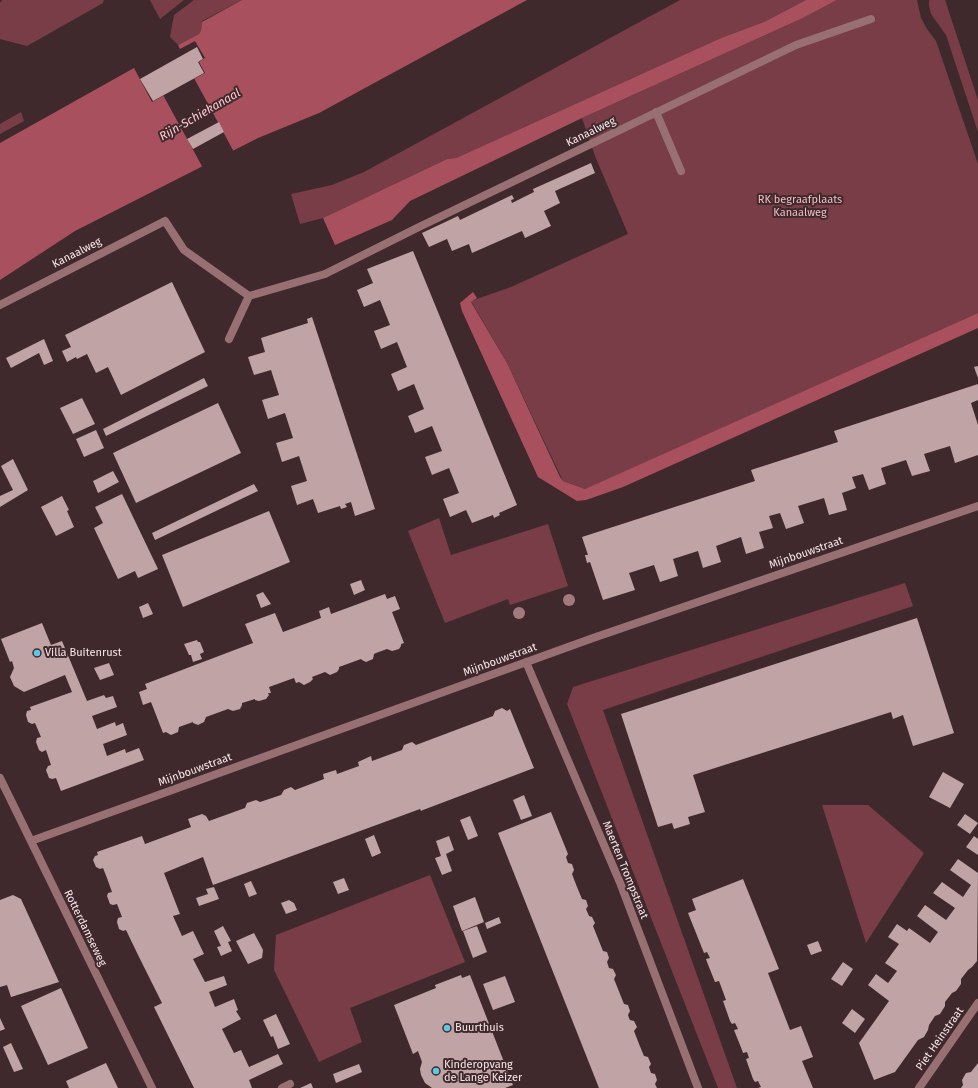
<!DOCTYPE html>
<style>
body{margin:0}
canvas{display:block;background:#40292c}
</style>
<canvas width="978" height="1088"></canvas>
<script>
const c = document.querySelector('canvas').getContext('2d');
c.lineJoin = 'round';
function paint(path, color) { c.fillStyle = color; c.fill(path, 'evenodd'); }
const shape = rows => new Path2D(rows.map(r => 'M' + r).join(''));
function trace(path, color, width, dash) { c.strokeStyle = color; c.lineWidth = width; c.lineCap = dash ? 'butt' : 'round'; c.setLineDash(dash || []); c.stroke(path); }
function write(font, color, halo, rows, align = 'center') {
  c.font = font + ' "Fira Sans",sans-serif'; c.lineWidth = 4; c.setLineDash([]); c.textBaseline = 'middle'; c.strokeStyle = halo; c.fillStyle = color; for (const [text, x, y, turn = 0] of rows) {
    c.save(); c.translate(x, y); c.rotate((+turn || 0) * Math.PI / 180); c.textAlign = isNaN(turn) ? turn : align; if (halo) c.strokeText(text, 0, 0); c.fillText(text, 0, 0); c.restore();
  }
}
paint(shape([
 [2,0,104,0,103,3,27,46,0,39,0,3],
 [150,0,184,0,160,19],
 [194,0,242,0,202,21,201,30,199,34,178,45,170,37,174,15],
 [680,0,806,0,764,22,721,38,456,158,447,159,323,218,300,224,291,194,332,185,364,172],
 [837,0,917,0,921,18,927,29,936,41,978,164,978,313,588,488,585,489,563,481,507,363,471,301,511,287,628,234,595,156,582,118,803,18],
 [929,0,945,0,978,100,978,132,946,35,931,14,929,6],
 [21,112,24,121,0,134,0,124],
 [439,518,451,555,548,524,568,586,510,605,508,599,445,623,408,531],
 [905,583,913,606,603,710,737,1088,718,1088,567,704,573,687],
 [822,805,868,805,924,853,866,943],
 [430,875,465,962,350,1008,362,1042,319,1062,274,970,276,935]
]), '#783d46');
paint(shape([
 [242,0,527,0,319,113,258,138,75,231,0,280,0,143,134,68,152,102,205,73,199,62,205,58,195,41,180,49,178,45,199,34,201,30,202,22],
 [806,0,837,0,803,18,582,118,410,201,392,220,335,245,323,218,447,159,456,158,721,38,764,22],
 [473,292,477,298,471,302,507,363,560,477,563,481,585,489,978,313,978,328,623,487,586,500,577,501,538,477,462,311,460,303]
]), '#a9505f');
paint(shape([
 [194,78,234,152,203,168,163,95]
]), '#40292c');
paint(shape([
 [197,47,203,59,198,62,204,73,153,101,140,79],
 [219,122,224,132,193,149,187,139],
 [591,163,595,173,555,191,560,203,544,211,551,226,525,238,522,231,472,253,469,244,452,251,447,239,429,247,422,233,458,216,460,220,512,195,514,199,511,200,512,203,534,192,533,189],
 [413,251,517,505,499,513,500,515,494,518,493,515,472,523,466,510,450,517,443,499,459,493,449,468,432,475,425,457,442,451,432,426,415,433,408,416,424,409,414,384,398,391,391,374,407,367,397,342,381,349,374,331,390,325,380,300,364,307,357,290,373,283,367,269],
 [172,282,205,352,121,395,108,367,96,373,87,354,77,359,76,357,67,362,62,351,71,347,65,335],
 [312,317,375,509,355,516,351,502,345,504,347,507,341,509,340,506,318,513,313,499,297,505,291,486,307,481,299,456,282,462,276,443,293,438,285,413,268,419,262,400,279,395,271,370,254,375,248,357,265,352,261,338,308,323,307,319],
 [44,339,53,361,44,365,39,353,11,368,6,358],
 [978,366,978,378,974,367],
 [204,378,208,386,106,436,103,429],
 [978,384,978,400,971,403,978,425,978,455,955,463,950,446,924,454,930,471,912,476,906,460,881,468,886,484,869,490,863,474,852,477,856,488,842,493,847,510,829,515,824,498,798,506,804,523,786,529,780,513,769,516,773,528,759,532,764,548,746,554,741,537,716,546,721,562,703,568,698,551,673,559,678,576,660,582,654,565,629,573,635,590,603,600,590,562,587,563,585,555,588,555,582,537,755,481,751,470,838,442,834,431],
 [82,398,95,424,73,434,60,408],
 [218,403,241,453,136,503,113,453],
 [96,430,104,448,84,457,76,439],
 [13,459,28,490,0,507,0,496,13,490,1,466],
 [113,471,119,482,98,493,93,481],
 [254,484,258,491,155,540,152,533],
 [122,494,158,569,138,578,135,571,118,579,94,528,103,523,95,507],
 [62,496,69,510,67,511,74,527,56,536,41,507],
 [269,511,290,562,183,607,162,555],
 [361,580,365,590,354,595,350,584],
 [263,592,271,604,261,608,256,595],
 [385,594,387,599,395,596,400,609,392,612,404,643,401,644,401,646,399,649,392,651,387,649,376,653,374,654,373,659,366,662,362,660,361,659,339,667,339,669,337,672,330,675,325,672,312,677,313,679,310,682,304,685,299,682,296,683,294,678,269,687,271,693,268,693,269,695,266,699,259,701,255,700,255,699,242,703,242,705,240,709,233,711,228,709,206,717,204,722,198,725,193,723,193,722,179,727,178,732,171,735,166,732,163,733,151,702,143,705,139,692,147,689,145,684,253,643,245,624,275,613,283,632,321,618,319,611,329,607,331,614],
 [148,603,153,614,143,618,139,607],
 [917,618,954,733,913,746,903,715,893,719,891,712,693,775,705,812,688,817,690,824,674,829,672,823,658,827,621,714],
 [42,623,51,645,62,641,87,701,104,695,106,698,113,696,117,707,92,716,97,729,115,722,116,726,123,723,127,735,103,744,107,756,125,749,126,753,139,748,144,760,61,791,56,778,52,779,49,778,46,770,48,766,51,765,46,750,42,752,39,750,36,742,37,738,41,737,35,723,32,724,28,722,26,715,27,711,31,710,30,707,72,692,65,675,24,692,14,686,10,677,14,668,12,661,10,662,1,639],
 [197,640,198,642,200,642,204,652,200,654,202,659,193,662,191,655,189,655,184,644],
 [109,663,114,675,100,680,94,668],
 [502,708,507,711,510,709,534,768,423,810,421,811,420,809,213,885,203,857,164,873,180,914,173,916,182,936,193,931,204,954,193,959,205,982,224,976,227,985,209,992,215,1007,234,999,238,1010,236,1011,241,1019,222,1029,234,1053,241,1050,249,1067,278,1054,283,1064,249,1080,252,1088,194,1088,154,1007,162,1003,139,957,126,930,123,931,119,929,117,922,118,918,122,917,117,904,113,905,110,904,107,896,108,893,112,892,107,878,103,868,100,869,96,867,93,860,95,856,98,855,97,852,142,836,145,844,191,827,188,819,202,814,206,816,209,821,245,808,247,803,256,800,260,802,281,795,284,790,291,787,295,790,324,779,323,774,336,770,337,774,359,766,358,762,371,756,372,761,402,750,404,745,412,742,416,745,493,716,495,711],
 [943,772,964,784,950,808,929,797],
 [524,795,532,816,521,820,513,800],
 [551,812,568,854,566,857,568,863,572,864,574,870,572,874,577,887,582,899,586,900,588,906,586,909,589,916,592,917,595,923,593,926,603,951,607,952,609,958,607,962,609,968,613,969,616,975,614,979,624,1004,628,1005,630,1011,628,1015,629,1018,630,1020,634,1021,637,1027,634,1031,639,1044,644,1056,648,1057,651,1064,649,1067,651,1073,655,1074,657,1080,655,1084,657,1088,599,1088,498,833],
 [965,814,978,823,970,834,957,825],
 [470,816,478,836,468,840,460,820],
 [374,835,381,853,372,857,365,839],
 [449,836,454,850,446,854,452,871,442,875,435,858,441,856,436,841],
 [974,836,978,839,978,855,966,847],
 [958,859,978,873,977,961,972,967,968,970,961,979,961,984,956,991,952,993,945,1002,945,1006,940,1014,935,1016,929,1025,928,1030,924,1037,918,1040,895,1072,874,1080,859,1043,889,1001,868,985,876,974,888,983,897,971,885,963,899,944,888,937,897,924,907,931,909,928,930,943,938,932,917,916,925,905,946,920,955,908,933,893,942,882,963,897,971,885,950,870],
 [344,878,349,890,338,894,333,882],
 [743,879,779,969,768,973,790,1030,801,1026,813,1057,802,1061,813,1088,758,1088,761,1087,758,1081,755,1082,753,1079,746,1059,749,1058,747,1052,743,1053,742,1050,734,1030,738,1029,735,1023,732,1024,730,1021,723,1001,726,1000,722,989,719,981,715,982,707,962,706,959,710,958,707,952,704,953,688,913,696,910,692,899],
 [251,881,257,894,249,897,244,884],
 [214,887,219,899,199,906,196,898,208,894,206,889],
 [13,895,21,899,59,982,11,997,7,985,0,987,0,900],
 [475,897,484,922,462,931,453,906],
 [289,900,294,903,297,910,286,914,281,903],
 [499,917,501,923,487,929,485,923],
 [223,926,231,941,228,942,232,951,221,956,217,947,221,946,214,931],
 [477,926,487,952,473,958,463,931],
 [254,933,263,950,262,958,248,964,236,941],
 [818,941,822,951,811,955,807,945],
 [843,962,853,969,842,986,831,979],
 [461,975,462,978,470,975,513,1085,505,1088,432,1088,425,1083,421,1075,420,1069,422,1062,418,1051,413,1054,394,1005,436,988,435,985],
 [505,976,515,1002,493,1010,483,984],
 [61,988,88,1048,48,1065,21,1006],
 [852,1009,865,1019,855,1033,842,1023],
 [276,1014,290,1044,278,1049,273,1036,271,1037,263,1020],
 [0,1018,5,1029,0,1031],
 [11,1043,23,1069,14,1072,3,1047],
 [106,1063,118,1088,69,1088,66,1081],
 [978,1063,978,1088,961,1088,963,1085,962,1080,966,1073,971,1072],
 [359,1064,362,1072,336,1083,333,1074],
 [311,1083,313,1088,300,1088]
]), '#bfa3a5');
trace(shape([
 [656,112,681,171],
 [325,274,419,227,796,45,871,19]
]), '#986f73', 8);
trace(shape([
 [0,305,165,221,184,250,249,296,325,274],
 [229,339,249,296],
 [526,662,621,885,698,1088],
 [0,778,152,1088],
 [31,841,593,638,978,506],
 [282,1088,290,1084],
 [919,1088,978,1003]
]), '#986f73', 8);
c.fillStyle = '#a17a7e';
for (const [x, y] of [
 [569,600],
 [519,613]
]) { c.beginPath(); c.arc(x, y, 6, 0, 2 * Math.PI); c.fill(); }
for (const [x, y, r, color] of [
 [37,653,4,"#5dc7e8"],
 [447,1028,4,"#5dc7e8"],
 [436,1071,4,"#5dc7e8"]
]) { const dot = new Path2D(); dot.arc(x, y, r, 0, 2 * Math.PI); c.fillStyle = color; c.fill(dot); trace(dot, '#40292c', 1.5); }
write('11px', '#f7e7e9', '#40292c', [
 ["Kanaalweg",591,132,-26],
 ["Kanaalweg",77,253,-27],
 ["Mijnbouwstraat",806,553,-19],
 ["Mijnbouwstraat",500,660,-20],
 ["Mijnbouwstraat",195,770,-20],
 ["Maerten Trompstraat",625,870,68],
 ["Rotterdamseweg",85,928,64],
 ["Piet Heinstraat",940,1039,-55]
]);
write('11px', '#f0bdc2', '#40292c', [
 ["RK begraafplaats",800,200],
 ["Kanaalweg",800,213]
]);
write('11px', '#f7e7e9', '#40292c', [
 ["Villa Buitenrust",45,653],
 ["Buurthuis",455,1028],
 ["Kinderopvang",444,1065],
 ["de Lange Keizer",444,1078]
], 'left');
write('italic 12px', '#fcc8cd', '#40292c', [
 ["Rijn-Schiekanaal",200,115,-30]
]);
</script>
